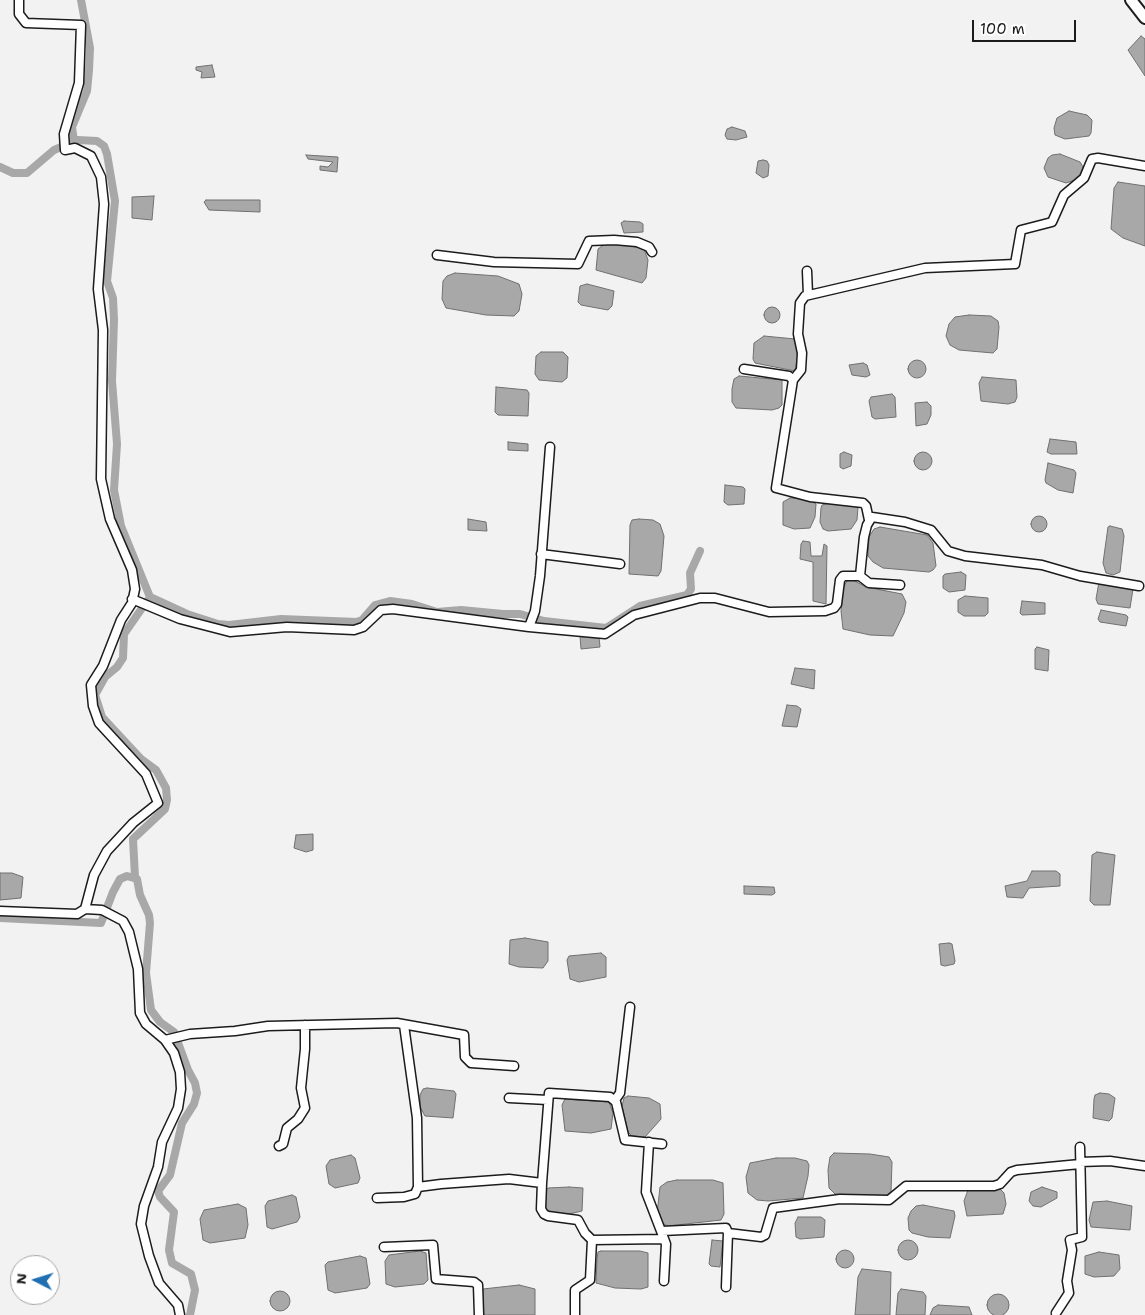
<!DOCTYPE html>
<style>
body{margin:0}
#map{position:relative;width:1145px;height:1315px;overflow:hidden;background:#f2f2f2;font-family:"Shantell Sans",sans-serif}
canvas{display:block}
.north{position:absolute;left:10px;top:1255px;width:50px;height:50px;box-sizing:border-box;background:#fff;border:1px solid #a4a4a4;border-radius:50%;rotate:275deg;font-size:14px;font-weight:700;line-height:20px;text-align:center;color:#1c1c1c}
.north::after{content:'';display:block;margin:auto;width:18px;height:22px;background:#1f6fb2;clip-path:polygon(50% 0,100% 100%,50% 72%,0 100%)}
.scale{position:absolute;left:972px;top:20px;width:104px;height:22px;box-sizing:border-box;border:2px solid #1c1c1c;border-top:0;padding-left:6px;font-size:15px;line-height:18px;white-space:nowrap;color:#1c1c1c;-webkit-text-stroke:4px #fff;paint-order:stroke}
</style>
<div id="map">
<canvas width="1145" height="1315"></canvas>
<div class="north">N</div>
<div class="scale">100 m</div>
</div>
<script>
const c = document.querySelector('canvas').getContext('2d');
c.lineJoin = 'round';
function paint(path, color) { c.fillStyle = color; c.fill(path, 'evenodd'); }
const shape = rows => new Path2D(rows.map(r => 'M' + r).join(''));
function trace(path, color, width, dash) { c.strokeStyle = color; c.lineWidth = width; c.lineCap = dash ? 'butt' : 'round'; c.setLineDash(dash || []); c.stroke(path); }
const water = shape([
 [1141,36,1145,39,1145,76,1128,50,1141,36],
 [212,65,215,77,201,78,202,72,196,70,196,67,212,65],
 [1069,111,1087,115,1092,120,1091,133,1089,136,1065,139,1055,135,1054,128,1057,118,1069,111],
 [732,127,745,131,747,137,736,140,727,139,725,135,727,129,732,127],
 [1060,154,1080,162,1083,167,1081,178,1066,183,1048,177,1044,168,1048,158,1052,155,1060,154],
 [306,155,338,157,337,172,320,170,320,166,328,167,333,162,308,159,306,155],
 [763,160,767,161,769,165,768,176,763,178,756,173,758,161,763,160],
 [1118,182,1145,186,1145,246,1123,238,1111,229,1114,188,1118,182],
 [154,196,152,220,132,218,132,197,154,196],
 [206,200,260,200,260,212,209,210,204,202,206,200],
 [624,221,640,222,643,224,643,232,624,233,621,223,624,221],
 [614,242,644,249,648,260,646,278,642,283,596,270,598,249,606,243,614,242],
 [455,273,498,276,519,284,522,294,519,311,514,316,486,315,446,308,442,299,443,281,447,276,455,273],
 [587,284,614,291,612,306,608,310,581,305,578,302,580,286,587,284],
 '764 315a8 8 0 1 1 16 0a8 8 0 1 1-16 0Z',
 [969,315,991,316,998,321,999,327,997,349,993,353,959,350,950,345,946,336,949,324,955,317,969,315],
 [764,336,795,339,799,349,795,371,755,363,753,359,754,343,764,336],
 [541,352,563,352,568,357,567,378,562,382,539,380,535,374,536,356,541,352],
 '908 369a9 9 0 1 1 18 0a9 9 0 1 1-18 0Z',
 [863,363,867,365,870,375,866,377,852,375,849,365,863,363],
 [739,376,782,380,782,405,779,408,772,410,736,408,732,402,732,389,734,379,739,376],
 [982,377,1016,380,1017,397,1015,402,1008,404,981,401,979,383,982,377],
 [496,387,527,390,529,393,528,416,498,415,495,412,496,387],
 [892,394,895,397,896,417,875,419,872,417,869,401,871,397,892,394],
 [927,402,931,406,931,415,927,424,916,426,915,403,927,402],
 [1050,439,1076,442,1077,454,1051,454,1047,452,1050,439],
 [508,442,528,444,528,451,508,450,508,442],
 '914 461a9 9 0 1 1 18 0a9 9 0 1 1-18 0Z',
 [844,452,852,455,851,466,843,469,840,467,840,454,844,452],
 [1048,463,1074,470,1076,473,1073,493,1058,490,1046,483,1045,480,1048,463],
 [725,485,743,487,745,489,744,504,728,505,724,502,725,485],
 [790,498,807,499,816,504,815,517,810,528,794,529,783,525,783,502,790,498],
 [830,503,858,507,857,520,851,529,828,531,823,529,820,522,821,508,822,505,830,503],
 '1031 524a8 8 0 1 1 16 0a8 8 0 1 1-16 0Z',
 [468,519,486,522,487,531,468,530,468,519],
 [639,519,653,520,660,524,664,536,661,571,658,576,629,574,630,525,632,520,639,519],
 [1110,526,1122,529,1124,536,1120,572,1113,575,1106,573,1103,563,1108,527,1110,526],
 [880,527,927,535,933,543,936,566,933,570,929,572,883,568,873,562,868,556,869,537,874,529,880,527],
 [803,541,810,542,811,556,822,556,824,544,827,546,826,604,813,601,813,562,800,559,801,544,803,541],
 [961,572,966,575,965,590,949,592,943,588,943,576,945,574,961,572],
 [851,579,866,587,902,594,906,602,904,613,893,636,870,635,843,629,841,611,843,590,846,582,851,579],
 [1099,582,1133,589,1130,608,1098,604,1096,599,1099,582],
 [965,596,988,598,988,613,985,616,964,616,958,612,958,600,965,596],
 [1022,601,1045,603,1045,614,1022,615,1020,613,1022,601],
 [1101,610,1126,615,1128,617,1126,626,1100,622,1098,619,1101,610],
 [580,636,599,637,600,647,581,649,580,636],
 [1037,647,1049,650,1048,671,1035,669,1035,649,1037,647],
 [795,668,815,670,814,689,791,684,795,668],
 [787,705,797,706,801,709,797,727,782,726,787,705],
 [296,835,313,834,313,850,306,852,294,848,296,835],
 [1097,852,1115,855,1110,905,1094,905,1090,901,1092,855,1097,852],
 [1032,871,1056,871,1060,874,1060,886,1029,888,1023,898,1007,897,1005,886,1027,881,1032,871],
 [0,873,12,873,23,877,21,898,0,900,0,873],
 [744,886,771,887,774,887,775,893,772,895,744,894,744,886],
 [525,938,548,942,548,961,543,968,519,967,509,964,510,940,525,938],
 [949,943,952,944,955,961,954,964,945,966,941,965,939,944,949,943],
 [601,953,606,957,606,977,579,982,570,979,567,960,569,956,601,953],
 [427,1088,454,1091,456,1094,453,1118,425,1116,420,1107,420,1095,423,1089,427,1088],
 [1100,1093,1109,1094,1115,1098,1112,1118,1109,1121,1093,1118,1094,1099,1095,1095,1100,1093],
 [628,1096,649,1098,660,1104,661,1119,645,1137,632,1136,628,1132,622,1106,624,1098,628,1096],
 [565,1099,609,1102,613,1113,611,1129,591,1133,565,1131,562,1105,565,1099],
 [834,1153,870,1154,889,1157,892,1162,891,1192,885,1197,835,1194,829,1188,828,1170,830,1157,834,1153],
 [351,1155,355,1158,360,1178,358,1183,335,1188,329,1184,326,1166,330,1160,351,1155],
 [776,1158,795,1158,807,1161,809,1165,808,1176,803,1198,768,1201,757,1200,748,1193,746,1177,750,1163,776,1158],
 [677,1180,713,1180,723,1183,724,1214,721,1220,668,1226,660,1222,657,1214,660,1187,667,1182,677,1180],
 [569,1187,583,1188,582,1211,569,1214,548,1214,544,1208,545,1191,548,1188,569,1187],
 [1042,1187,1057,1192,1057,1198,1041,1207,1033,1206,1029,1201,1031,1192,1042,1187],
 [999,1188,1004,1193,1006,1204,1003,1214,967,1216,964,1201,968,1190,999,1188],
 [292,1195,296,1197,300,1217,297,1222,272,1229,267,1227,265,1206,268,1201,292,1195],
 [1107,1201,1132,1206,1130,1230,1091,1227,1089,1220,1093,1202,1107,1201],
 [238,1204,246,1208,248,1225,245,1238,210,1243,203,1240,200,1219,204,1210,238,1204],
 [923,1205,954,1211,955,1216,950,1238,928,1237,912,1233,909,1230,908,1218,911,1211,916,1206,923,1205],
 [798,1217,821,1217,825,1220,824,1237,800,1239,796,1237,795,1223,798,1217],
 [712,1240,723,1241,720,1267,711,1266,709,1264,712,1240],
 '898 1250a10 10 0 1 1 20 0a10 10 0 1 1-20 0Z',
 '836 1259a9 9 0 1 1 18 0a9 9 0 1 1-18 0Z',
 [420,1251,426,1253,428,1280,424,1284,395,1287,386,1284,385,1261,389,1255,420,1251],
 [601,1251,640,1251,648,1253,648,1287,641,1289,615,1288,596,1283,597,1259,598,1252,601,1251],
 [1099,1252,1119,1255,1120,1269,1114,1276,1094,1277,1085,1274,1085,1256,1099,1252],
 [360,1256,366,1258,370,1284,367,1288,335,1293,328,1290,325,1265,328,1262,360,1256],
 [862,1269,891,1272,890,1315,855,1315,858,1277,862,1269],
 [519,1285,535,1289,535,1315,483,1315,483,1289,519,1285],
 [901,1289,923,1292,926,1296,925,1315,896,1315,898,1293,901,1289],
 '270 1301a10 10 0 1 1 20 0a10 10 0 1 1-20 0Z',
 '987 1305a11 11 0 1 1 22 0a11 11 0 1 1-22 0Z',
 [938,1305,969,1307,972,1315,930,1315,933,1308,938,1305]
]);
paint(water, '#a8a8a8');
trace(water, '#707070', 1);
trace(shape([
 [74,141,72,127,87,91,89,70,90,48,81,0],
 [0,167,13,173,27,173,54,150,78,140,97,141,104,146,107,154,115,201,107,281,113,298,114,320,112,381,117,444,114,490,121,526,150,597,187,614,218,624,229,625,281,619,357,622,362,620,375,605,390,601,412,604,437,612,461,610,503,614,520,614,544,621,606,628,640,606,687,595,691,589,690,573,700,551],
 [135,877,133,839,165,809,167,800,166,788,156,770,141,759,102,717,95,695,105,677,117,667,123,658,124,634,147,601],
 [0,918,101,923,113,892,120,879,127,876,137,879,140,895,149,915,150,923,146,973,151,1010,160,1022,174,1032,188,1070,195,1083,197,1093,194,1104,182,1123,170,1175,158,1191,160,1197,174,1212,169,1250,172,1263,191,1274,195,1290,190,1315]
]), '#a8a8a8', 8);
const minor = shape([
 [19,0,19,14,26,23,81,25,79,83,64,134,65,150,75,148,91,156,101,177,104,204,98,289,103,330,101,479,110,519,132,570,135,589,132,603,121,620,103,666,91,685,93,706,99,723,146,774,158,803,133,823,107,851,94,875,85,909,102,910,123,921,129,932,138,969,140,1013,146,1024,165,1040,174,1053,180,1072,181,1089,178,1108,162,1142,158,1167,144,1206,141,1224,149,1256,159,1283,178,1305,180,1315],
 [437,255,494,262,578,264,589,241,614,240,637,242,649,247,652,252],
 [807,271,808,295],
 [744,369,789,376,793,380,776,488,810,497,863,503,866,506,869,520],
 [793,380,801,370,802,353,798,334,800,303,805,296,925,268,1015,264,1021,230,1052,222,1064,195,1084,178,1092,159,1098,158,1145,166],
 [541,554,620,564],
 [860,576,864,537,867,525,872,517,905,522,931,530,948,551,965,556,1042,565,1080,576,1139,586],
 [132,599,180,619,230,632,287,627,354,630,363,627,381,610,393,609,529,627,535,611,540,576,550,447],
 [529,627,605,634,634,615,700,598,715,598,769,612,825,611,834,608,837,604,840,580,843,576,860,576,869,583,900,585],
 [0,911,77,914,85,909],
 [404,1025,417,1118,418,1187],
 [165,1040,190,1034,235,1031,268,1026,397,1023,464,1035,465,1057,471,1063,514,1066],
 [509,1098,548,1100],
 [615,1100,620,1093,630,1007],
 [649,1142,646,1192,666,1244,664,1281],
 [662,1144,625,1140,616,1102,610,1097,549,1093,542,1183,541,1209,544,1214,548,1216,578,1220,585,1233,592,1240,664,1239],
 [279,1146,283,1144,287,1128,298,1119,305,1108,301,1088,305,1049,305,1025],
 [1080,1162,1110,1161,1145,1166],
 [377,1198,404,1197,415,1194,418,1187,441,1184,509,1179,542,1183],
 [662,1231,726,1228,728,1233,726,1287],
 [728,1233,761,1237,765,1235,773,1208,840,1199,889,1200,906,1186,994,1186,1000,1184,1011,1172,1017,1170,1080,1164],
 [384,1247,433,1245,436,1279,474,1282,478,1285,479,1315],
 [1056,1313,1069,1293,1067,1281,1072,1250,1070,1240,1082,1237,1080,1147],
 [575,1315,575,1290,590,1280,592,1240]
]);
const major = shape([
 [1131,0,1145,18]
]);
trace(minor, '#1c1c1c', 11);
trace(major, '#1c1c1c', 14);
trace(minor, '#fff', 8);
trace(major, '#fff', 10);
</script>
